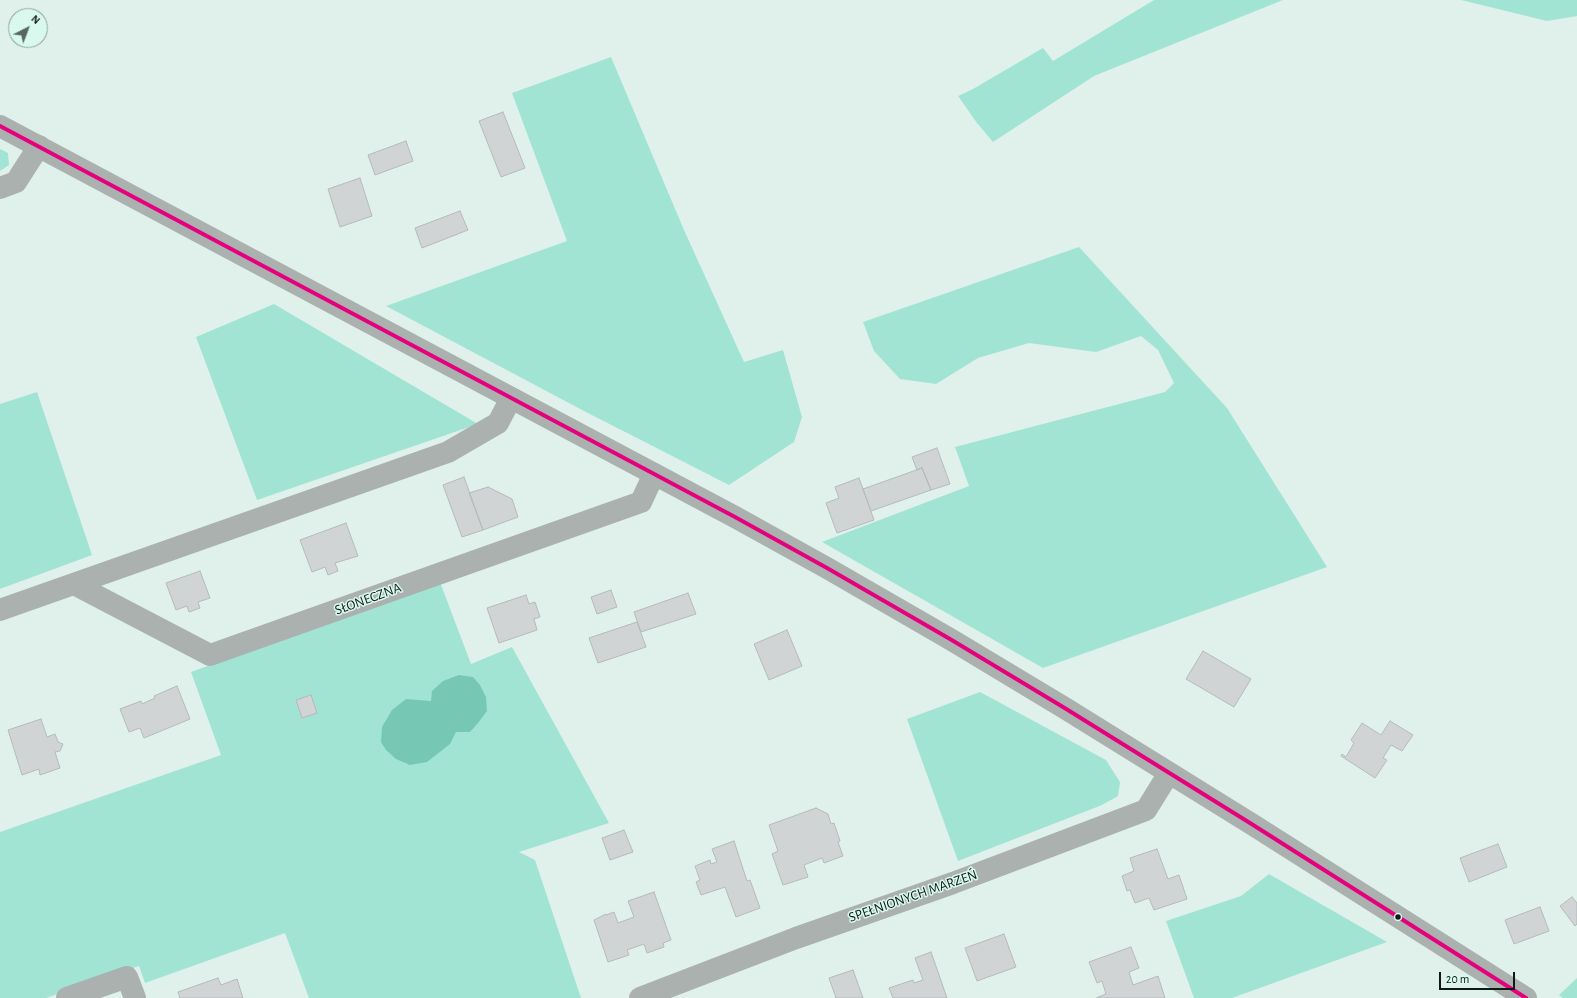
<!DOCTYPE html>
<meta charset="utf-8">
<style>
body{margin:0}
#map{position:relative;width:1577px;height:998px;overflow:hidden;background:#e0f1eb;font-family:"Alegreya Sans",sans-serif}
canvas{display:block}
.north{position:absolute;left:8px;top:8px;width:40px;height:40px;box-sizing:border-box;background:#d9f8ee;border:1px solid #889f98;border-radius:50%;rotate:42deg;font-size:11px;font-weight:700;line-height:16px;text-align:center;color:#0e1a16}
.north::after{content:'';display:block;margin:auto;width:14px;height:18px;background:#586561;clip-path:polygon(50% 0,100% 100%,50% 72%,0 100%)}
.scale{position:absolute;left:1439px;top:972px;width:76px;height:18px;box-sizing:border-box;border:2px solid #0e1a16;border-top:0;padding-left:5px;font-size:12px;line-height:14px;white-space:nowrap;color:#0e1a16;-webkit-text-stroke:3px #d9f8ee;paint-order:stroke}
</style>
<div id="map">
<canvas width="1577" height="998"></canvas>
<div class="north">N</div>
<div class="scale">20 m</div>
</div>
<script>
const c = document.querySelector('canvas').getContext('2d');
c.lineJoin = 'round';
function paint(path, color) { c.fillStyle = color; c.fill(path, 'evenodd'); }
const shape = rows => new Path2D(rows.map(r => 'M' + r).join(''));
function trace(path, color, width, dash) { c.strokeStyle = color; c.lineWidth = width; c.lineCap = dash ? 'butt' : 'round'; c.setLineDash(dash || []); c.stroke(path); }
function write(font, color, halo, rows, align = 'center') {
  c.font = font + ' "Alegreya Sans",sans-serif'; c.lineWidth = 3; c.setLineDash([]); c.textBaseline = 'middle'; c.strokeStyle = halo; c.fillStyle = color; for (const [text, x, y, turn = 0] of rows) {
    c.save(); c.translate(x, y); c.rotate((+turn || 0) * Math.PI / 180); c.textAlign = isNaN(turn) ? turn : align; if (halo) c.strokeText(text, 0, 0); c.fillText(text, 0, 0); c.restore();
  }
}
paint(shape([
 [1154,0,1283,0,1094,76,993,142,977,123,958,96,973,89,1043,48,1053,61],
 [1461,0,1577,0,1577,16,1547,21],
 [611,57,684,230,744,362,783,350,802,417,794,442,729,485,584,411,386,306,567,241,512,93],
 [0,149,8,153,9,165,0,171],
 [1079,247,1227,408,1327,567,1043,668,822,542,969,486,955,447,1165,392,1174,383,1158,350,1141,336,1096,352,1029,343,978,358,936,384,900,379,874,351,863,322],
 [274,304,478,424,257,500,196,337],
 [37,392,92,555,0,589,0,404],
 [440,582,471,664,512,647,609,823,519,852,535,860,581,998,309,998,285,933,145,983,139,966,46,998,0,998,0,832,221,755,191,672],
 [980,692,1106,760,1120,782,1118,796,1102,805,958,861,907,719],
 [1269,874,1387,942,1232,998,1194,998,1166,921,1241,896],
 [1577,978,1577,998,1563,998,1559,995]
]), '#a2e4d3');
paint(shape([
 [459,675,473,677,480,685,486,697,487,711,478,723,470,732,456,732,450,744,427,762,410,765,396,759,386,750,381,742,382,727,392,710,406,699,431,701,432,691,443,681]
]), '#76c8b4');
const building = shape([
 [503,112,525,168,501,177,479,121,503,112],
 [406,141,413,161,375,175,368,155,406,141],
 [360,178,372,216,340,227,328,189,360,178],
 [460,211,468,230,422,248,415,228,460,211],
 [937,448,950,484,931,490,922,468,917,470,912,457,937,448],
 [922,468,931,490,871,511,863,489,922,468],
 [464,477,483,530,462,537,443,485,464,477],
 [859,478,874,520,837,533,826,503,839,498,835,487,859,478],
 [488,487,512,499,518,517,483,530,469,493,488,487],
 [346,523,358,556,335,563,338,571,328,575,325,567,312,572,300,540,346,523],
 [200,571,210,598,198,602,200,608,189,612,187,606,176,610,166,583,200,571],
 [611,590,617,607,597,614,591,597,611,590],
 [688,593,696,614,641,632,634,612,688,593],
 [526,595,529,604,535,602,540,617,534,619,537,630,499,643,487,608,526,595],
 [637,622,646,647,598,663,589,638,637,622],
 [787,630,802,666,769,680,754,644,787,630],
 [1203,651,1251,679,1234,707,1186,679,1203,651],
 [177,686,190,719,144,738,140,728,129,732,120,709,141,701,142,704,155,698,154,696,177,686],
 [311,695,317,713,302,718,296,700,311,695],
 [41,719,47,737,55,734,58,742,63,744,60,751,55,752,60,768,40,775,39,769,22,775,8,730,41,719],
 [1390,721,1413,735,1402,751,1391,745,1383,758,1387,760,1375,778,1341,756,1342,754,1346,757,1354,743,1351,740,1362,723,1381,735,1390,721],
 [816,808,828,814,831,824,834,823,840,841,838,842,843,856,824,863,822,858,804,865,808,877,783,885,772,854,778,851,769,825,816,808],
 [624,830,633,852,610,860,602,838,624,830],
 [734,841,747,881,750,880,760,908,736,917,725,887,701,895,696,882,700,880,695,866,710,860,711,864,717,862,712,849,734,841],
 [1498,844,1507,867,1469,882,1460,858,1498,844],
 [1157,849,1168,879,1179,875,1187,899,1154,910,1149,898,1135,903,1130,890,1127,891,1122,876,1134,871,1130,858,1157,849],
 [654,892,671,940,663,943,664,947,647,953,644,944,627,950,629,955,608,962,594,920,606,914,606,915,614,912,618,923,634,917,628,901,654,892],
 [1572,897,1577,903,1577,924,1575,926,1560,906,1572,897],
 [1540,907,1549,931,1514,944,1505,920,1540,907],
 [1004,934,1016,967,977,981,965,948,1004,934],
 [1131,947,1139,968,1129,972,1133,985,1158,976,1165,998,1096,998,1106,994,1102,981,1097,983,1089,962,1131,947],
 [931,952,947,998,893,998,889,988,913,980,914,983,923,980,915,958,931,952],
 [853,970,863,998,836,998,829,978,853,970],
 [218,978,221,985,237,979,243,998,180,998,178,992,218,978]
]);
paint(building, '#d0d4d5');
trace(building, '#b5b9ba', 1);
trace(shape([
 [0,188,16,182,39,146],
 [74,584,210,655,641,502,654,474],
 [0,610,448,452,498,423,511,398],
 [67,998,127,977,135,998],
 [640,998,796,938,953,883,1146,810,1169,773]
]), '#aab1af', 22);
trace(shape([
 [0,126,735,517,827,568,950,639,1063,707,1250,823,1526,998]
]), '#aab1af', 22);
trace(shape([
 [0,126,735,517,827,568,950,639,1063,707,1250,823,1526,998]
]), '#e5007d', 4);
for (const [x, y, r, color] of [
 [1398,917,3.5,"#0e1a16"]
]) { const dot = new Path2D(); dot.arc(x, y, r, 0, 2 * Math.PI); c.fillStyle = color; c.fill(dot); trace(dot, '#d9f8ee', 1.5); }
write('14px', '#0e1a16', '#d9f8ee', [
 ["SŁONECZNA",368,599,-20],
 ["SPEŁNIONYCH MARZEŃ",913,896,-19]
]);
</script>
